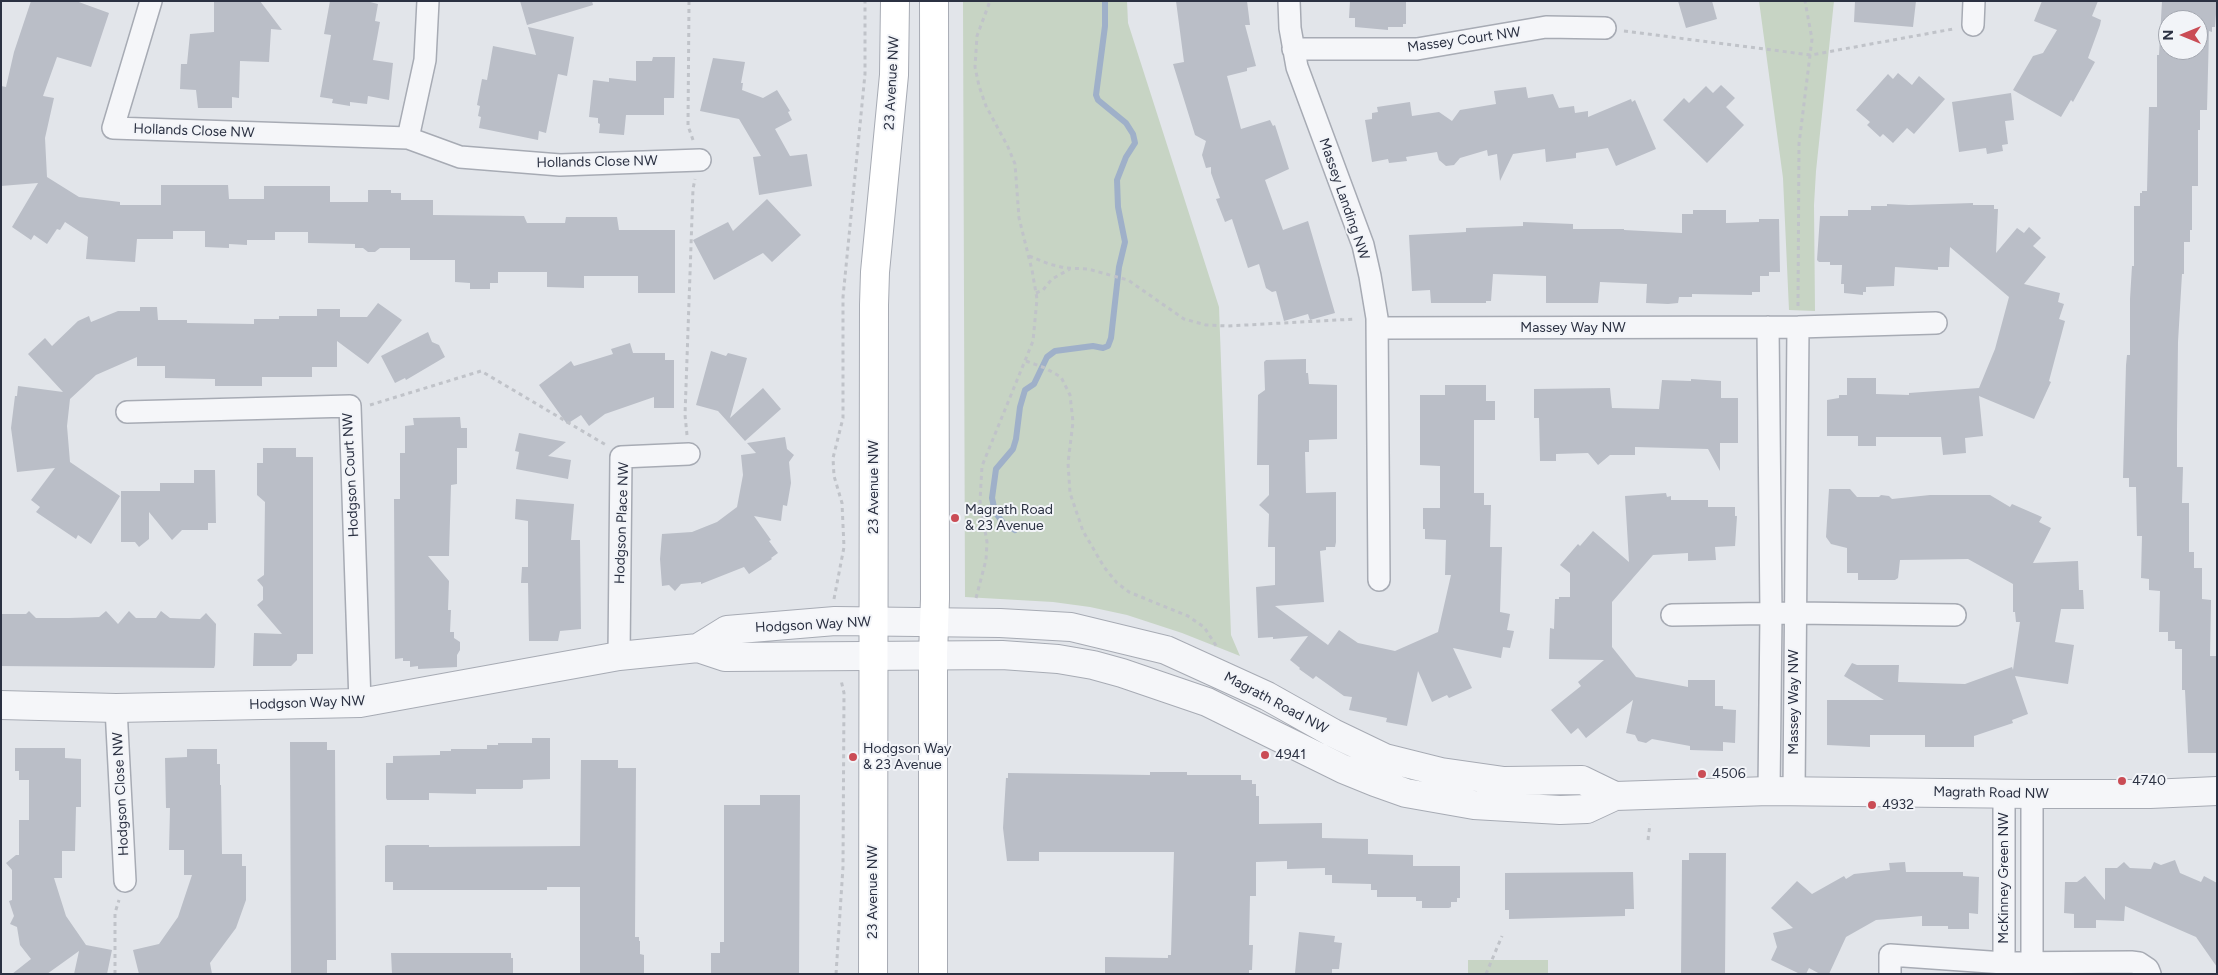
<!DOCTYPE html>
<style>
body{margin:0}
#map{position:relative;width:2218px;height:975px;overflow:hidden;background:#e2e5ea;font-family:Figtree,sans-serif}
canvas{display:block}
.frame{position:absolute;inset:0;border:2px solid #2b3142;pointer-events:none}
.north{position:absolute;left:2158px;top:10px;width:50px;height:50px;box-sizing:border-box;background:#f2f4f8;border:1px solid #a2a6af;border-radius:50%;rotate:270deg;font-size:14px;font-weight:700;line-height:20px;text-align:center;color:#2b3142}
.north::after{content:'';display:block;margin:auto;width:18px;height:22px;background:#ca4c55;clip-path:polygon(50% 0,100% 100%,50% 72%,0 100%)}
</style>
<div id="map">
<canvas width="2218" height="975"></canvas>
<div class="frame"></div>
<div class="north">N</div>
</div>
<script>
const c = document.querySelector('canvas').getContext('2d');
c.lineJoin = 'round';
function paint(path, color) { c.fillStyle = color; c.fill(path, 'evenodd'); }
const shape = rows => new Path2D(rows.map(r => 'M' + r).join(''));
function trace(path, color, width, dash) { c.strokeStyle = color; c.lineWidth = width; c.lineCap = dash ? 'butt' : 'round'; c.setLineDash(dash || []); c.stroke(path); }
function write(font, color, halo, rows, align = 'center') {
  c.font = font + ' Figtree,sans-serif'; c.lineWidth = 4; c.setLineDash([]); c.textBaseline = 'middle'; c.strokeStyle = halo; c.fillStyle = color; for (const [text, x, y, turn = 0] of rows) {
    c.save(); c.translate(x, y); c.rotate((+turn || 0) * Math.PI / 180); c.textAlign = isNaN(turn) ? turn : align; if (halo) c.strokeText(text, 0, 0); c.fillText(text, 0, 0); c.restore();
  }
}
paint(shape([
 [963,1,1127,1,1128,23,1219,307,1231,635,1240,656,1182,633,1127,615,1090,607,1053,602,965,597],
 [1759,1,1834,1,1816,171,1814,205,1815,311,1789,310,1783,178],
 [1468,960,1548,960,1548,974,1468,974]
]), '#c7d4c4');
trace(shape([
 [1015,530,1004,524,995,512,992,498,996,469,1013,449,1016,439,1020,407,1025,390,1034,384,1047,357,1055,351,1093,346,1103,348,1108,346,1111,338,1119,267,1125,242,1118,207,1117,180,1126,157,1135,143,1133,134,1126,123,1098,100,1096,95,1105,26,1105,1]
]), '#9fb0c9', 6);
paint(shape([
 [31,1,76,1,109,13,91,67,57,57,43,96,54,98,45,138,47,177,79,197,120,202,120,205,161,205,161,185,228,185,229,199,264,199,264,186,330,186,330,202,368,202,368,190,391,190,391,193,401,193,401,200,433,200,433,215,524,216,527,223,565,223,566,217,617,217,619,230,675,230,675,293,638,293,638,276,584,276,584,288,547,287,547,272,498,272,498,283,490,283,490,289,470,289,470,283,455,282,455,260,410,260,410,248,380,248,375,252,368,252,363,248,355,248,355,244,308,243,308,232,275,232,275,240,247,240,247,245,229,244,229,248,205,247,205,231,173,231,173,239,137,239,135,262,86,259,88,237,65,222,60,230,57,229,47,244,34,235,31,240,12,227,38,183,1,186,1,86,6,87,14,52],
 [214,1,260,1,282,30,271,29,269,62,240,61,239,98,232,97,232,108,198,108,196,90,180,89,181,64,187,64,190,34,214,32],
 [330,1,366,1,378,4,375,21,380,22,373,60,393,63,389,100,368,96,367,104,350,102,350,106,332,103,333,99,320,97,331,35,324,34],
 [520,1,592,1,593,5,527,25],
 [1176,1,1247,1,1250,25,1245,25,1256,66,1247,68,1247,71,1227,76,1241,129,1270,120,1273,126,1275,125,1289,169,1265,180,1283,230,1308,221,1335,313,1310,320,1308,314,1284,321,1276,291,1272,292,1266,288,1259,264,1248,268,1232,219,1225,222,1216,199,1220,198,1211,173,1211,167,1206,168,1202,155,1206,141,1195,135,1173,64,1184,62],
 [1350,1,1406,1,1406,24,1403,24,1403,27,1388,27,1388,30,1355,27,1355,18,1349,18],
 [1678,1,1712,1,1717,19,1686,28],
 [1855,1,1916,1,1913,27,1854,22],
 [2042,1,2098,1,2092,16,2101,20,2100,25,2088,58,2095,62,2073,102,2071,100,2061,117,2013,90,2033,56,2043,53,2057,30,2034,21],
 [2162,1,2217,1,2215,27,2212,27,2212,32,2209,31,2207,110,2200,110,2200,130,2198,130,2198,186,2192,186,2192,230,2190,230,2190,242,2184,242,2184,274,2182,274,2178,342,2177,429,2177,467,2183,467,2182,503,2189,503,2189,552,2194,552,2194,568,2202,568,2202,599,2211,600,2210,656,2217,656,2217,753,2188,753,2185,690,2182,690,2182,649,2175,649,2175,641,2168,641,2168,632,2159,632,2160,591,2149,590,2149,579,2141,578,2142,536,2137,536,2136,487,2129,487,2129,478,2123,478,2126,365,2127,355,2130,355,2130,299,2132,266,2134,266,2134,206,2140,206,2140,193,2142,193,2142,191,2147,191,2149,107,2157,107,2157,55,2159,55],
 [2168,20,2198,20,2198,50,2168,50],
 [528,27,574,37,567,76,558,74,546,133,539,131,538,140,479,128,481,117,478,116,480,106,477,105,482,79,487,80,493,46,536,55],
 [653,57,675,57,674,98,664,98,664,115,626,115,624,135,599,133,600,124,598,123,598,118,589,117,593,80,609,82,609,78,636,81,636,61,652,61],
 [713,58,745,62,741,83,743,83,742,90,763,98,777,90,790,111,788,112,792,120,775,129,790,156,807,154,812,186,759,195,753,157,761,156,739,119,700,111],
 [1898,73,1912,85,1919,76,1945,99,1914,134,1907,128,1893,143,1883,134,1880,137,1867,125,1870,122,1856,110,1888,74,1893,79],
 [1721,85,1735,98,1726,107,1744,125,1707,163,1663,120,1684,98,1689,103,1706,86,1713,93],
 [1526,87,1528,98,1553,94,1559,108,1574,106,1575,113,1588,111,1588,117,1631,99,1632,102,1635,100,1656,149,1616,166,1608,148,1576,153,1576,158,1546,162,1545,149,1513,154,1500,181,1497,154,1488,156,1487,150,1460,158,1454,165,1446,166,1439,160,1437,152,1406,157,1407,161,1389,163,1388,159,1372,162,1365,120,1372,119,1372,113,1378,112,1377,107,1410,102,1412,116,1439,112,1452,121,1460,110,1496,104,1494,91],
 [2011,93,2014,120,2005,121,2008,144,2002,145,2003,151,1987,154,1986,148,1959,152,1952,102],
 [767,199,801,235,772,262,763,253,714,280,693,240,728,222,733,231],
 [1973,203,1973,205,1994,205,1994,209,1998,209,1996,253,2017,228,2024,233,2029,227,2041,238,2033,246,2046,257,2024,284,2060,293,2058,302,2064,304,2059,319,2065,321,2049,381,2051,382,2034,419,1979,396,1983,436,1965,438,1966,453,1943,455,1941,437,1876,437,1876,446,1858,446,1858,436,1827,436,1827,400,1839,398,1839,395,1847,395,1847,378,1876,378,1876,394,1909,395,1909,393,1979,388,1995,349,2009,297,1950,247,1949,267,1938,267,1938,270,1895,267,1894,286,1866,287,1866,292,1863,292,1863,295,1844,293,1844,284,1841,284,1842,265,1830,265,1830,262,1819,262,1817,260,1820,216,1848,216,1848,210,1871,210,1871,206,1887,206,1887,204,1909,205],
 [1693,210,1726,210,1726,223,1759,222,1759,219,1779,219,1780,272,1769,272,1769,276,1760,276,1760,292,1752,292,1752,295,1692,294,1692,297,1679,297,1678,303,1668,304,1646,303,1647,284,1600,282,1598,303,1546,303,1546,276,1493,274,1491,301,1486,301,1486,303,1431,303,1430,290,1412,291,1409,235,1466,232,1466,228,1523,226,1523,222,1573,224,1573,229,1624,229,1624,230,1682,233,1682,214,1693,214],
 [378,303,402,320,368,364,337,341,337,367,312,367,312,377,262,377,262,386,215,386,215,379,165,378,165,366,137,366,137,357,96,375,70,399,67,426,70,462,120,496,91,544,78,535,76,539,36,512,40,507,31,500,55,468,17,472,11,428,15,396,17,396,18,386,63,392,28,354,45,338,52,346,78,321,89,316,91,322,118,311,140,311,140,307,157,307,158,320,187,320,187,323,254,324,254,319,279,319,279,316,317,316,317,309,340,309,340,317,367,317],
 [428,332,432,342,439,345,445,357,406,380,405,378,395,383,381,356],
 [630,343,633,353,665,353,665,360,674,360,674,408,654,408,654,397,605,414,589,426,581,415,567,424,539,385,571,361,574,366,613,354,611,349],
 [711,351,726,356,728,353,747,358,730,418,763,388,781,409,745,441,718,411,696,405],
 [1306,359,1306,373,1308,373,1309,384,1337,385,1337,439,1309,440,1309,452,1305,452,1306,493,1336,492,1336,542,1335,547,1326,547,1326,550,1320,551,1324,602,1275,606,1328,645,1339,630,1358,643,1395,651,1438,632,1451,575,1445,575,1446,540,1425,539,1425,529,1423,529,1423,508,1440,508,1440,466,1420,465,1420,395,1445,395,1445,385,1486,385,1486,401,1495,401,1495,420,1474,420,1474,493,1484,493,1484,505,1491,505,1490,547,1502,547,1500,612,1510,614,1507,630,1514,631,1510,648,1503,647,1501,658,1453,648,1472,688,1449,698,1447,695,1432,702,1418,671,1407,726,1386,722,1387,718,1349,710,1352,697,1344,696,1316,676,1313,679,1299,669,1300,668,1290,660,1308,636,1273,639,1273,637,1258,638,1256,587,1275,585,1275,547,1268,547,1269,514,1259,505,1269,495,1269,465,1257,465,1258,395,1265,390,1264,362,1266,360],
 [1691,379,1721,381,1721,398,1738,398,1738,443,1720,443,1720,471,1708,449,1635,447,1635,455,1610,455,1598,465,1588,453,1556,454,1556,461,1540,461,1539,418,1534,418,1534,389,1610,388,1612,408,1659,409,1662,380,1691,381],
 [460,417,461,428,467,428,467,448,457,448,457,484,451,485,449,556,428,556,449,581,448,610,451,610,450,632,454,632,454,638,460,642,460,650,457,655,457,667,418,669,418,666,410,667,410,661,403,661,403,658,395,659,394,499,400,499,400,453,405,453,405,426,414,425,413,418],
 [519,433,566,442,548,456,571,460,568,479,516,469,519,452,515,451],
 [785,437,787,449,794,455,789,462,791,483,787,506,783,505,781,521,754,516,771,540,769,541,778,553,771,558,772,559,749,574,744,567,701,584,701,582,681,584,675,591,669,585,662,586,660,559,662,534,692,532,717,522,737,507,743,475,741,455,756,453,747,443],
 [263,448,296,448,296,457,313,457,313,654,297,654,297,660,291,666,253,666,254,633,282,634,257,605,263,600,263,587,257,580,264,575,265,502,257,495,257,463,263,463],
 [194,470,215,470,216,523,208,523,208,530,182,530,172,540,149,512,149,539,139,547,135,542,121,542,121,491,160,491,160,483,194,483],
 [1829,489,1850,489,1857,497,1879,497,1881,495,1889,496,1892,499,1930,495,1990,495,2010,507,2012,504,2042,517,2039,522,2051,528,2033,563,2078,561,2079,590,2083,590,2084,609,2061,609,2055,642,2074,645,2068,684,2015,676,2028,714,2012,720,2013,723,1974,736,1974,747,1925,747,1925,735,1870,735,1870,747,1827,745,1827,700,1884,700,1844,676,1852,663,1857,665,1899,665,1898,682,1965,684,2012,667,2013,670,2020,622,2016,622,2015,612,2013,612,2013,584,1968,559,1900,560,1898,578,1895,580,1858,580,1858,573,1847,573,1847,548,1831,544,1826,537],
 [1666,493,1667,497,1671,496,1671,500,1708,500,1708,507,1735,507,1735,516,1737,516,1735,546,1715,547,1716,560,1688,561,1688,553,1653,555,1612,602,1612,647,1636,677,1688,687,1688,680,1715,680,1715,706,1723,706,1723,709,1736,710,1735,743,1723,742,1723,751,1690,750,1690,746,1652,739,1646,743,1638,741,1635,735,1626,733,1633,700,1586,738,1578,728,1571,734,1551,710,1581,686,1578,682,1604,660,1549,659,1550,628,1554,629,1555,599,1559,599,1559,597,1570,597,1570,573,1560,565,1578,544,1580,546,1593,531,1629,562,1625,496],
 [516,499,574,504,571,540,580,540,581,629,560,631,558,641,529,641,528,583,521,583,522,567,528,567,528,521,515,519],
 [29,611,36,618,69,618,99,617,106,611,118,624,129,611,136,618,156,618,161,611,170,618,200,619,206,613,216,624,215,665,214,668,1,666,1,614,26,614],
 [532,738,550,738,550,779,523,780,523,788,521,789,476,789,476,794,429,793,429,800,387,800,386,798,386,763,393,763,393,756,440,755,440,751,451,751,451,749,487,749,487,745,498,745,498,743,532,743],
 [290,742,327,742,327,750,335,750,336,960,327,960,327,974,291,974],
 [15,748,65,748,65,758,81,759,81,807,76,807,75,851,62,851,62,878,54,878,66,916,86,945,112,950,107,974,74,974,79,951,47,974,12,974,31,959,20,945,17,927,10,924,14,916,9,901,12,900,12,870,6,863,16,855,19,855,19,820,29,820,29,780,19,780,19,771,15,771],
 [187,749,217,749,217,764,220,764,220,785,221,785,222,854,242,854,242,866,246,866,246,900,236,928,210,963,212,974,139,974,133,950,159,944,178,917,192,875,184,875,184,850,169,850,170,808,166,808,165,758,187,757],
 [581,760,618,760,618,768,636,768,635,937,639,937,639,941,640,941,640,954,644,955,644,974,580,974,580,887,547,887,547,890,393,890,393,882,385,882,385,846,387,845,429,845,429,847,580,846],
 [1150,772,1187,772,1187,775,1241,775,1241,780,1252,780,1252,784,1256,784,1256,796,1259,796,1259,824,1322,823,1322,838,1368,839,1368,854,1413,855,1413,866,1460,866,1460,898,1457,898,1457,902,1451,902,1451,907,1449,908,1422,908,1422,901,1416,901,1416,897,1377,897,1377,890,1371,890,1371,884,1332,883,1332,875,1325,875,1325,868,1287,869,1287,861,1256,862,1256,896,1250,896,1249,945,1253,945,1252,970,1249,970,1249,974,1105,974,1105,957,1168,958,1168,955,1171,955,1174,852,1039,852,1039,861,1007,861,1003,828,1006,778,1008,778,1008,773,1150,775],
 [760,795,800,795,799,974,711,974,711,953,720,953,720,942,724,942,724,805,760,805],
 [1689,853,1726,853,1725,974,1681,974,1682,860,1689,860],
 [2175,860,2180,873,2201,882,2204,876,2217,883,2217,967,2196,937,2125,906,2124,921,2096,920,2096,928,2074,928,2074,914,2064,913,2065,882,2077,882,2085,876,2105,900,2105,868,2117,868,2124,862,2130,868,2151,869,2154,862,2161,865],
 [1905,862,1906,872,1963,872,1963,876,1979,877,1978,914,1969,913,1969,929,1948,929,1948,926,1922,926,1922,916,1876,920,1846,937,1829,974,1820,974,1809,968,1806,974,1800,974,1771,960,1777,947,1773,933,1793,928,1771,908,1797,881,1812,894,1844,876,1846,879,1854,874,1890,870,1889,863],
 [1633,872,1634,909,1625,909,1625,916,1509,919,1509,910,1505,910,1505,873],
 [1299,932,1335,936,1334,942,1342,943,1339,969,1332,969,1332,974,1295,973],
 [391,953,511,953,511,958,513,958,513,974,392,974]
]), '#babec7');
const minor = shape([
 [151,1,113,128,408,138,460,157,560,165,700,160],
 [1289,1,1290,28,1297,67,1363,245,1370,276,1377,318,1379,580],
 [1973,25,1974,1],
 [1293,49,1417,49,1546,27,1605,28],
 [408,138,425,60,428,1],
 [1768,327,1771,614,1769,791],
 [1378,328,1798,327,1936,323],
 [127,412,350,406,360,703],
 [1672,615,1795,613,1955,615],
 [619,656,621,457,689,454],
 [116,708,125,881],
 [1794,791,1798,327],
 [2032,794,2032,962],
 [2004,963,2004,794],
 [1890,974,1890,955,2004,963,2131,962,2139,963,2148,969,2150,974]
]);
const tertiary = shape([
 [698,648,727,630,835,621,1000,623,1071,627,1166,650,1267,696,1333,733,1385,758,1441,772,1504,781,1582,780,1615,796],
 [1,705,116,708,360,703,619,656,698,648,725,657,1002,655,1058,659,1093,665,1122,673,1207,702,1343,769,1375,782,1406,793,1474,805,1560,810,1587,809,1615,796,1769,791,2032,794,2150,794,2217,791]
]);
const secondary = shape([
 [873,974,874,305,875,272,894,75,895,1],
 [933,974,933,654,935,599,934,1]
]);
trace(minor, '#a7abb4', 24);
trace(tertiary, '#a7abb4', 30);
trace(secondary, '#a7abb4', 30);
trace(shape([
 [689,1,688,126,693,140],
 [1624,31,1811,55,1953,29],
 [1029,256,1049,264,1065,268,1088,269,1128,280,1184,319,1206,325,1228,326,1356,319],
 [1036,293,1043,290,1052,279,1070,269],
 [1798,306,1799,144,1812,39,1805,1],
 [1026,361,1045,368,1061,377,1070,395,1073,422,1068,463,1070,493,1083,531,1104,567,1117,583,1129,592,1188,616,1204,627,1217,647],
 [370,405,481,371,606,445],
 [687,435,685,415,693,189,695,179],
 [976,598,986,560,987,542,980,501,982,466,1033,341,1037,299,1032,270,1019,218,1015,164,1008,147,986,106,979,86,975,67,977,36,990,1],
 [834,599,844,547,842,503,834,476,833,458,843,418,843,297,865,74,865,1],
 [1648,840,1650,824],
 [115,974,115,913,119,900],
 [836,974,843,867,844,693,841,680],
 [1486,974,1502,936]
]), '#c0c3c9', 3, [4, 4]);
trace(minor, '#f5f6f9', 21);
trace(tertiary, '#f5f6f9', 28);
trace(secondary, '#fff', 28);
for (const [x, y, r, color] of [
 [955,518,5,"#ca4c55"],
 [1265,755,5,"#ca4c55"],
 [853,757,5,"#ca4c55"],
 [1702,774,5,"#ca4c55"],
 [2122,781,5,"#ca4c55"],
 [1872,805,5,"#ca4c55"]
]) { const dot = new Path2D(); dot.arc(x, y, r, 0, 2 * Math.PI); c.fillStyle = color; c.fill(dot); trace(dot, '#f2f4f8', 2); }
write('14px', '#2b3142', '#f2f4f8', [
 ["Massey Court NW",1464,40,-8],
 ["23 Avenue NW",892,83,-87],
 ["Hollands Close NW",194,131,2],
 ["Hollands Close NW",597,162,-1],
 ["Massey Landing NW",1344,199,71],
 ["Massey Way NW",1573,328],
 ["Hodgson Court NW",351,475,-93],
 ["23 Avenue NW",874,487,-90],
 ["Hodgson Place NW",622,523,-88],
 ["Hodgson Way NW",813,625,-3],
 ["Massey Way NW",1794,702,-90],
 ["Hodgson Way NW",307,703,-2],
 ["Magrath Road NW",1276,703,28],
 ["Magrath Road NW",1991,793,1],
 ["Hodgson Close NW",121,794,-93],
 ["McKinney Green NW",2004,878,-90],
 ["23 Avenue NW",873,892,-90]
]);
write('14px', '#2b3142', '#f2f4f8', [
 ["Magrath Road",965,510],
 ["& 23 Avenue",965,526],
 ["Hodgson Way",863,749],
 ["& 23 Avenue",863,765],
 ["4941",1275,755],
 ["4506",1712,774],
 ["4740",2132,781],
 ["4932",1882,805]
], 'left');
</script>
